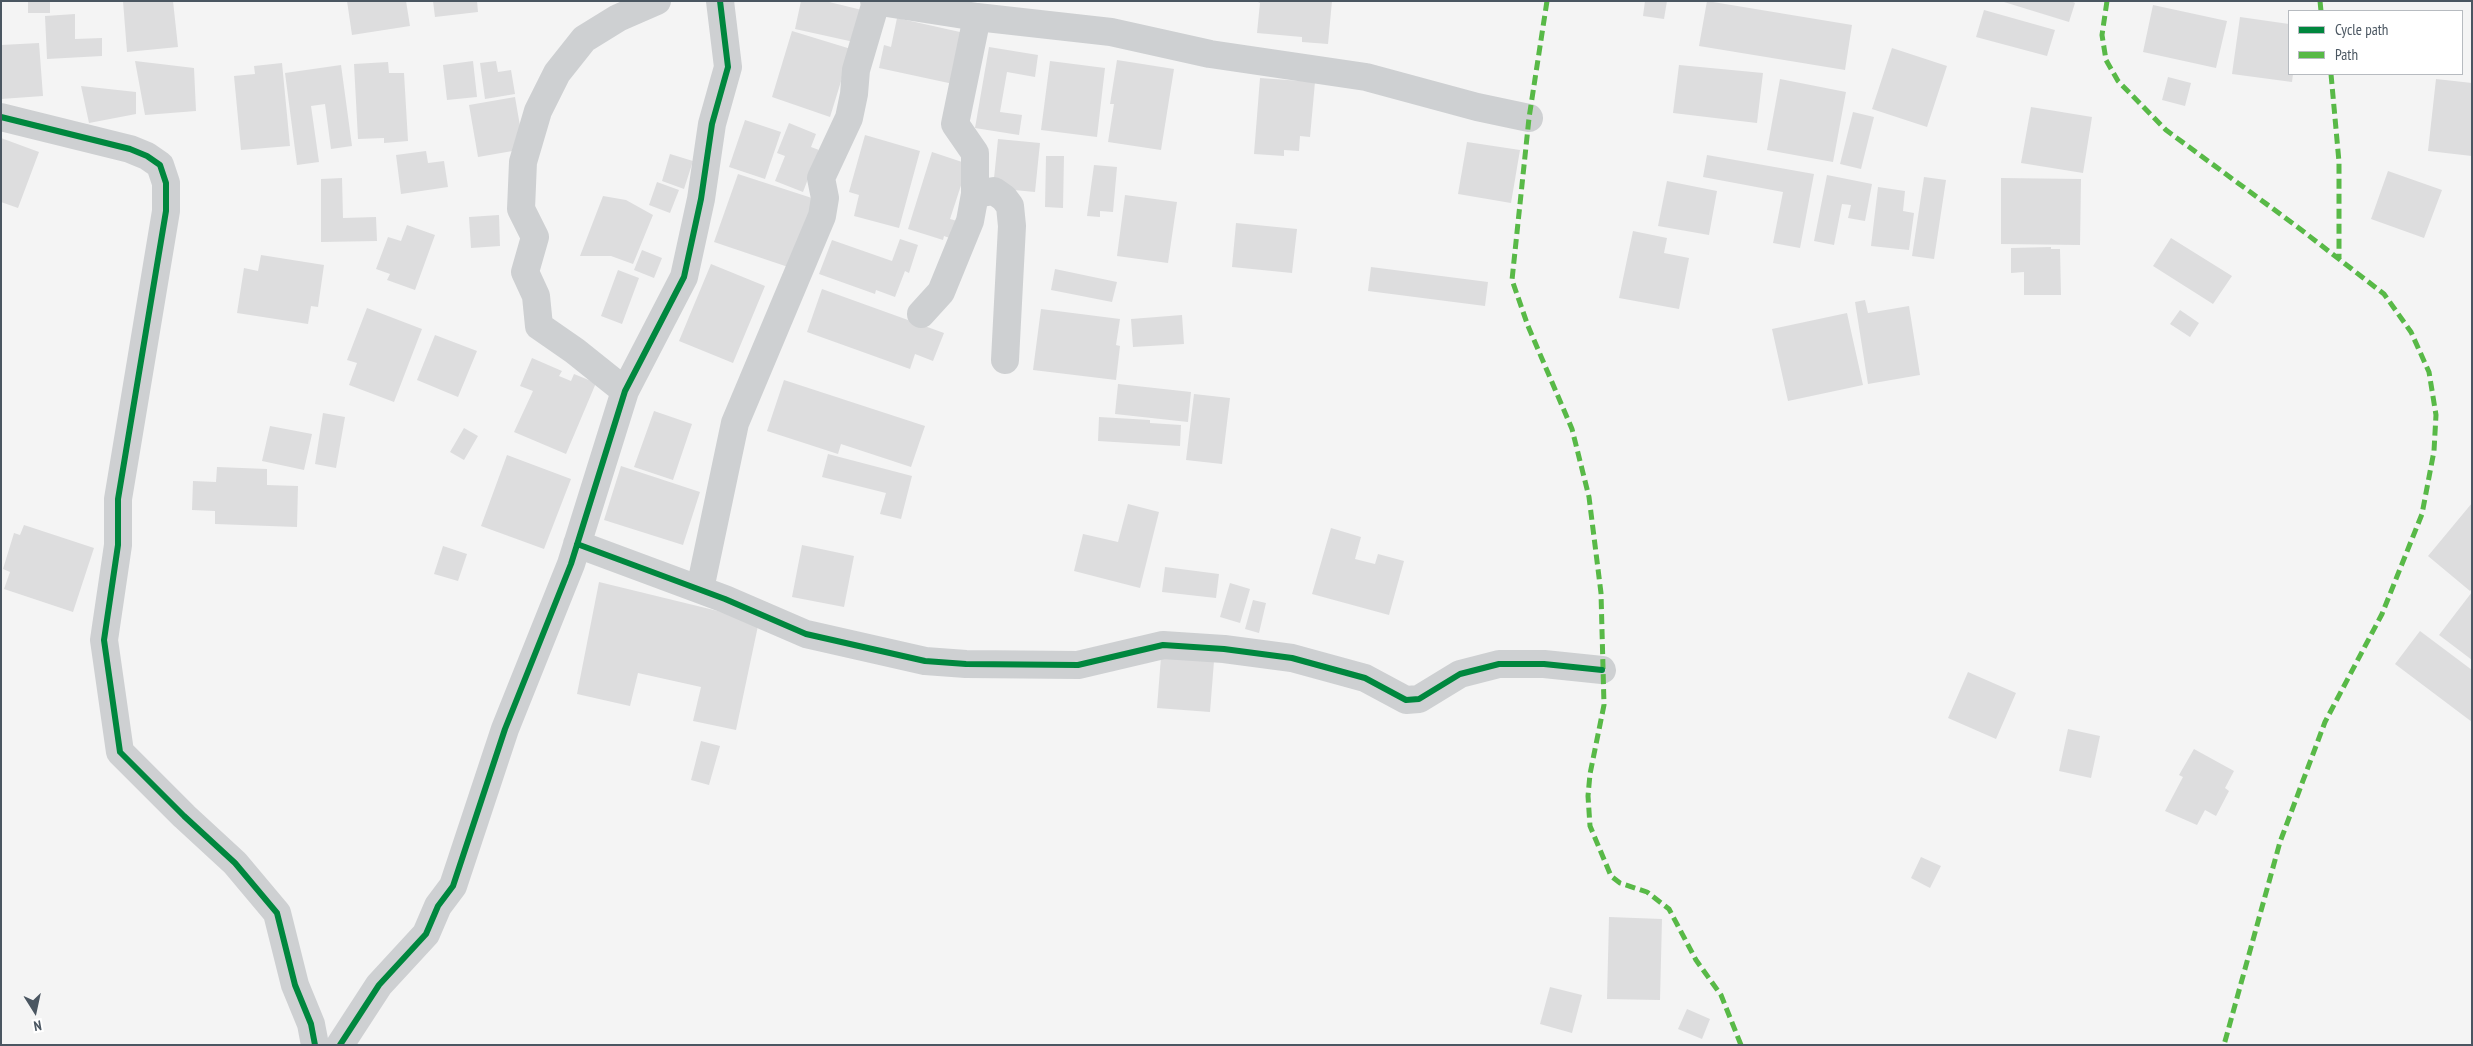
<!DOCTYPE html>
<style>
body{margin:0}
#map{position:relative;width:2473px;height:1046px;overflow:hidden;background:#f4f4f4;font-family:"PT Sans Narrow",sans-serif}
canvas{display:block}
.frame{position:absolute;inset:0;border:2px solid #4a5661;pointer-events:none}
.legend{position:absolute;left:2288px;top:10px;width:175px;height:65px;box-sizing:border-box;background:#fff;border:1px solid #b7bbc0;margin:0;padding:6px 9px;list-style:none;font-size:15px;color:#4a5661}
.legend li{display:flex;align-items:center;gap:10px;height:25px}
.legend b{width:25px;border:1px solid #b7bbc0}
.north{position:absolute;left:10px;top:986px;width:50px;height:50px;-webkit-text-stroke:4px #fff;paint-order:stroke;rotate:170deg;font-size:14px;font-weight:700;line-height:20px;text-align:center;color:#4a5661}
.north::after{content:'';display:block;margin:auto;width:18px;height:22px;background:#4a5661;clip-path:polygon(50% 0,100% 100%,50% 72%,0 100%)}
</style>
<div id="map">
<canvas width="2473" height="1046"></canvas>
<div class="frame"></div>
<ul class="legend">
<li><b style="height:6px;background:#00873e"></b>Cycle path</li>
<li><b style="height:6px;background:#58b947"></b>Path</li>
</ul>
<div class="north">N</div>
</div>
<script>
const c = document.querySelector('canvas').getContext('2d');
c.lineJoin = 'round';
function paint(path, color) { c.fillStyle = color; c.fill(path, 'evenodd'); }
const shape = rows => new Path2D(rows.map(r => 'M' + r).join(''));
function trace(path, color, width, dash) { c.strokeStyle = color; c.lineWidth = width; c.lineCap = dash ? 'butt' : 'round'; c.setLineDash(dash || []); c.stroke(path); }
paint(shape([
 [28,1,50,1,50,13,28,13],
 [123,1,173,1,178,47,127,52],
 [347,1,406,1,410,26,352,35],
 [433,1,477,1,478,12,435,17],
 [801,1,825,1,862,10,854,42,795,29],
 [1256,1,1332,1,1328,44,1302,42,1302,37,1257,33,1260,3],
 [1645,1,1667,1,1664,19,1643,16],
 [1707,1,1852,25,1845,70,1699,46],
 [2071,1,2075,3,2069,22,2004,2],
 [2153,5,2227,21,2216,68,2143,52],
 [1984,10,2055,30,2047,56,1976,37],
 [75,14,75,39,102,38,102,56,47,59,45,16],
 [2240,17,2289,24,2289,74,2293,74,2292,82,2232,74],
 [897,18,969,34,958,85,879,68,884,45,891,47],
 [792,31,851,49,830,117,772,97],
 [39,43,43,96,1,99,1,45],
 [989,47,1038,55,1035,77,1007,72,1000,112,1022,115,1019,135,975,128],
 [1892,48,1947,66,1927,127,1872,109],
 [1117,60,1174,69,1161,150,1108,142,1114,104,1110,104],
 [135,61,194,68,196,111,145,115],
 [473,61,477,97,447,100,443,65],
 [496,61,498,72,511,70,515,94,485,99,480,63],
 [1050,61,1105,68,1097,137,1041,130],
 [388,62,389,73,404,73,408,141,384,143,384,138,358,139,354,64],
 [282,63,290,146,241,150,234,76,255,74,254,66],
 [341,65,352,146,331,149,325,104,311,106,319,162,297,165,285,73],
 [1679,65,1763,73,1757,123,1673,113],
 [2168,77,2191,83,2185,106,2162,100],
 [1260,78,1315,82,1310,137,1300,136,1299,151,1284,150,1284,156,1254,154],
 [1780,79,1846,92,1833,162,1767,150],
 [2436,79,2472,83,2472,156,2428,151],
 [81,86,136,92,136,114,89,123],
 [515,97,524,149,478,157,469,105],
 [2031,107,2092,117,2083,173,2021,163],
 [1853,112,1874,117,1861,169,1840,164],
 [745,120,781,132,765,179,729,167],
 [789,123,816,134,811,147,819,150,803,192,775,181,785,156,777,153],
 [865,135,920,151,899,228,854,216,859,195,849,192],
 [1,138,39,152,18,208,1,202],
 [998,139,1040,143,1035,192,993,188],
 [1467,142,1520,150,1511,203,1458,194],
 [426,151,428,163,444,161,448,187,401,194,396,155],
 [932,152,968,164,950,219,961,222,955,240,944,236,943,240,908,229],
 [670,154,693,161,684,189,662,181],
 [1707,155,1814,174,1800,248,1773,243,1783,192,1703,177],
 [1046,156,1064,156,1063,208,1045,207],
 [1094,165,1117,167,1113,212,1100,211,1100,217,1087,216],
 [2388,171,2442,190,2424,238,2371,219],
 [738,174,818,200,794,269,714,242],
 [1827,175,1872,184,1865,221,1848,218,1851,205,1842,204,1834,245,1814,241],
 [1924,177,1946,180,1934,259,1912,256],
 [342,178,343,218,376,217,377,241,321,242,321,179],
 [2001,178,2081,179,2080,245,2001,244],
 [1667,181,1717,191,1709,235,1658,226],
 [657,182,679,190,670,213,649,205],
 [1878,187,1905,191,1903,211,1914,213,1909,250,1871,246],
 [1125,195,1177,202,1168,263,1117,256],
 [603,196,626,200,653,215,633,264,611,256,580,256],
 [499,215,500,246,471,248,469,217],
 [1236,223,1297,229,1292,273,1232,267],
 [407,225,435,235,415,290,387,280,390,274,376,269,388,237,401,241],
 [1633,231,1667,238,1664,253,1689,258,1679,309,1619,298],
 [2171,238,2232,276,2213,304,2153,266],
 [900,239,918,245,909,273,905,271,895,297,876,290,875,294,819,274,832,240,892,261],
 [2051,247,2051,249,2060,249,2061,295,2024,295,2024,272,2011,273,2011,248],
 [642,250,662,258,654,278,634,270],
 [261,255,324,265,318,307,311,306,308,324,237,313,244,268,258,271],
 [711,264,765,286,733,363,679,341],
 [1371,267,1488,282,1485,306,1368,291],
 [1055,269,1117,282,1112,302,1051,290],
 [618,270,639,278,622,324,601,316],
 [822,289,944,333,933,361,915,354,910,369,807,332],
 [1865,300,1868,313,1909,306,1920,375,1868,384,1855,302],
 [367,308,422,329,394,402,349,385,357,363,347,360],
 [1041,309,1120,319,1116,345,1120,346,1116,380,1033,370],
 [2180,310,2199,323,2190,337,2170,324],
 [1847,313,1863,385,1788,401,1772,329],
 [1182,315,1184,344,1133,347,1131,319],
 [435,335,477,351,458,397,417,380],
 [532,358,562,371,559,376,571,381,574,374,596,383,566,454,514,432,533,391,520,386],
 [784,380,925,426,911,467,841,444,838,454,767,431],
 [1118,384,1191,392,1188,422,1115,414],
 [1194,394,1230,398,1222,464,1186,460],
 [654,411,692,424,673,480,634,467],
 [323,413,345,417,336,468,315,464],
 [1099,417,1150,420,1150,423,1181,425,1180,446,1098,441],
 [270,426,312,434,304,470,262,461],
 [464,428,478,436,464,460,450,452],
 [828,454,912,476,901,519,880,514,886,493,822,477],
 [507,455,571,479,544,549,481,526],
 [621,466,700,492,683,545,604,520],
 [217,467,267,469,267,485,298,486,297,527,215,524,215,511,192,510,193,481,216,482],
 [2472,503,2472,589,2470,591,2428,556],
 [1128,504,1159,512,1140,588,1074,571,1083,534,1118,542],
 [24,525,94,548,73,612,4,589,10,572,3,569,14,533,20,535],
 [1331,528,1361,537,1355,559,1375,564,1378,554,1404,561,1389,615,1312,594],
 [802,545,854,556,844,607,792,597],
 [443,546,467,554,458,581,434,574],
 [1165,567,1219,574,1216,598,1162,592],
 [599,582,759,621,736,730,693,721,701,687,638,673,630,706,577,694],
 [1230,583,1250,589,1240,623,1220,617],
 [2472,592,2472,660,2439,635],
 [1253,600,1266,603,1259,633,1245,629],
 [2420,631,2472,670,2472,722,2395,664],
 [1161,657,1214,661,1210,712,1157,708],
 [1968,672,2016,693,1996,739,1948,718],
 [2068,729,2100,736,2091,778,2059,771],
 [701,741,720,746,709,785,691,780],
 [2194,749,2234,771,2225,788,2229,791,2216,816,2205,810,2197,825,2165,811,2183,777,2179,775],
 [1921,857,1941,866,1930,888,1911,878],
 [1609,917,1662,919,1660,1000,1607,999],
 [1550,987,1582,995,1572,1033,1540,1024],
 [1687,1009,1710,1019,1702,1039,1678,1029]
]), '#ddddde');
trace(shape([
 [874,1,977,17,1111,32,1210,54,1366,77,1477,107,1529,118],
 [1,117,130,149,147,156,160,165,166,183,166,211,118,499,118,545,104,640,120,752,184,816,235,863,277,913,295,985,311,1024,315,1045],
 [975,194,994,191,1004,198,1010,206,1012,226,1005,360],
 [921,314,941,292,970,221,975,194,975,153,955,124,977,17],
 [625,391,575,351,539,326,536,296,525,272,535,237,521,209,523,162,538,111,557,73,584,39,618,18,657,1],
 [577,544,725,599,806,634,925,661,966,664,1078,665,1163,645,1224,649,1292,658,1365,678,1406,700,1419,699,1460,674,1499,664,1544,664,1602,670],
 [700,589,735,423,822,216,825,198,821,178,849,118,854,94,856,70,876,2],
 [340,1045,379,985,426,934,438,906,453,886,505,729,571,564,625,391,684,277,701,199,712,124,728,67,720,1]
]), '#ced0d2', 28);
trace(shape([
 [1547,1,1529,118,1512,280,1528,326,1572,429,1589,497,1601,593,1604,705,1590,774,1588,796,1590,826,1611,876,1620,883,1647,892,1669,909,1696,960,1721,995,1741,1045],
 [2107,1,2102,35,2106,60,2118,81,2166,130,2295,225,2384,294,2411,332,2429,372,2436,415,2434,451,2422,514,2382,614,2325,722,2280,842,2224,1045],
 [2320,1,2321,11],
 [2331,74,2339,162,2339,259]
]), '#58b947', 5, [10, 5]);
trace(shape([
 [1,117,130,149,147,156,160,165,166,183,166,211,118,499,118,545,104,640,120,752,184,816,235,863,277,913,295,985,311,1024,315,1045],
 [577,544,725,599,806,634,925,661,966,664,1078,665,1163,645,1224,649,1292,658,1365,678,1406,700,1419,699,1460,674,1499,664,1544,664,1602,670],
 [340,1045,379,985,426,934,438,906,453,886,505,729,571,564,625,391,684,277,701,199,712,124,728,67,720,1]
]), '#00873e', 6);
</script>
